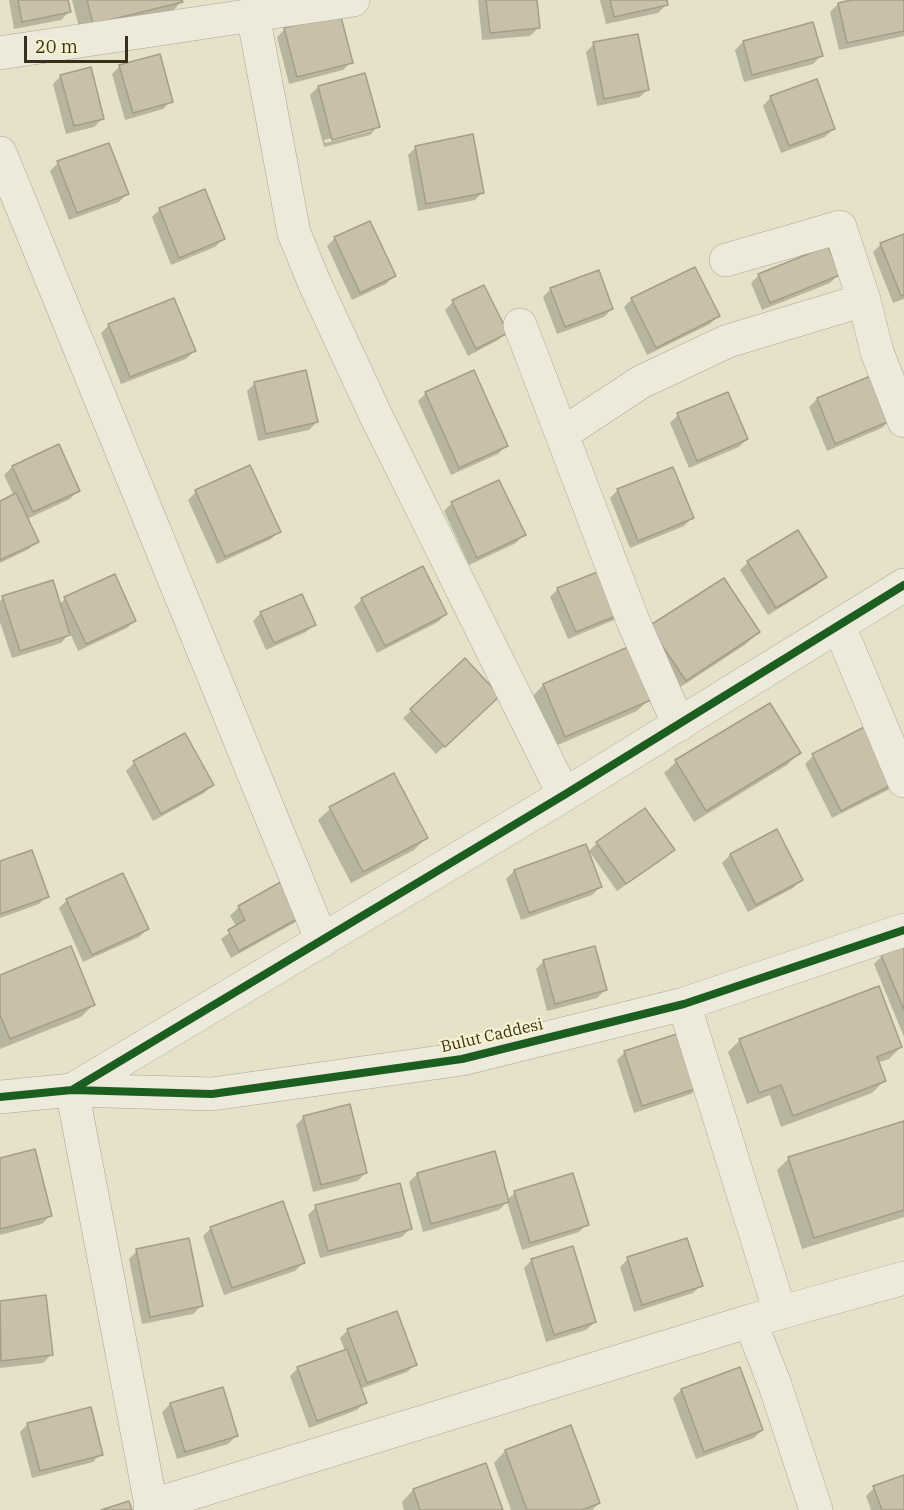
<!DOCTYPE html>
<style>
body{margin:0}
#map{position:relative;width:904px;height:1510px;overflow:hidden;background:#e5e2c9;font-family:"IBM Plex Serif",serif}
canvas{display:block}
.scale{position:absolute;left:24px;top:36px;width:104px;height:27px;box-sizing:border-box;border:3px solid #382e1b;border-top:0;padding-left:8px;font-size:18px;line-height:21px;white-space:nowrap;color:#382e1b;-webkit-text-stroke:4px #f7f2ce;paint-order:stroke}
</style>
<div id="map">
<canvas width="904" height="1510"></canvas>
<div class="scale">20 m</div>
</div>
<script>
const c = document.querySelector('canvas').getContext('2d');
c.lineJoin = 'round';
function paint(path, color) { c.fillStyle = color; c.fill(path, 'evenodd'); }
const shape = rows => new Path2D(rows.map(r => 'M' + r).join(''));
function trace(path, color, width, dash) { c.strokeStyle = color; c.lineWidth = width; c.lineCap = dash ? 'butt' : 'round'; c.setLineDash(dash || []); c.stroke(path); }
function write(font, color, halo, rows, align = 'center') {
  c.font = font + ' "IBM Plex Serif",serif'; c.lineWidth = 4.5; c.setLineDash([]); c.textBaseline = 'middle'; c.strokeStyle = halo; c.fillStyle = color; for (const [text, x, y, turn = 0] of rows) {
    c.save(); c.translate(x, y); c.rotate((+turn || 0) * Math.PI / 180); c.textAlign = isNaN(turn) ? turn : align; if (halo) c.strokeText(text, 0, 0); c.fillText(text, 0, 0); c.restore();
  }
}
paint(shape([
 [9,0,67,0,69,12,61,20,14,29],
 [72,0,181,0,181,2,170,14,81,35],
 [478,0,536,0,538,28,530,36,482,40],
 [600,0,665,0,666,5,658,13,606,24],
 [858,0,904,0,904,36,839,50,830,12,838,4],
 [285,29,351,62,343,70,289,84,277,37],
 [743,42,821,56,813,64,744,82,735,50],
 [594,44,648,89,640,97,597,106,586,52],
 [120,66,171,101,163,109,125,120,112,74],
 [61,76,102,119,94,127,66,134,53,84],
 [318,87,378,126,370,135,324,147,310,95],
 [371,128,371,131,325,143,324,140],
 [771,97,833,129,825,137,781,153,763,106],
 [416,147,483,192,475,200,418,211,408,155],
 [58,163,127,194,119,202,69,220,50,171],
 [160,209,223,239,215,247,171,265,152,217],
 [904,235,904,299,893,303,873,252,881,244],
 [335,238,394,276,386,284,352,300,327,246],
 [759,275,838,275,830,283,762,310,751,283],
 [551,289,612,309,604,317,557,334,543,297],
 [632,299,718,316,710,324,647,355,624,307],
 [453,302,506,332,498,340,468,356,445,310],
 [109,325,194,351,186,359,121,384,101,333],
 [872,377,890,420,882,428,827,451,809,407,817,399],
 [255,383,317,422,309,430,258,441,247,391],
 [426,393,506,446,498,454,451,475,418,401],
 [678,415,747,439,739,447,689,468,670,423],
 [58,446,78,491,70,499,27,519,37,541,29,549,0,563,0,502,14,496,4,475,12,467],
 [250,467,279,531,271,539,217,564,188,500,196,492],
 [618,490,692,518,684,526,630,548,610,498],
 [452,503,524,534,516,543,469,565,444,511],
 [748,562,825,577,817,585,768,615,740,570],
 [558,589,622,612,614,620,568,639,550,597],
 [3,598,59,605,65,599,135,620,127,628,78,651,70,633,61,643,12,658,0,622,0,601],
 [362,599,446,614,438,622,377,653,354,607],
 [261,613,314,624,306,632,266,650,253,621],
 [650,628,758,632,746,644,673,692],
 [465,661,490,704,436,754,403,718],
 [543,685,649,700,637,711,553,747,532,697],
 [769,705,799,753,787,765,694,822,664,773,676,762],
 [868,728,896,782,888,790,832,818,805,764,813,756],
 [185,735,212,785,204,793,153,821,126,771,134,763],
 [393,775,426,838,414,850,351,883,318,820,330,809],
 [776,831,801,880,793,888,748,912,722,863,730,855],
 [597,843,673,850,665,858,617,891,589,851],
 [585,846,600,887,592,895,521,920,506,879,514,871],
 [0,863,47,896,39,904,0,918],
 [285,881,304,914,296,922,231,958,221,939,237,927,230,916,238,908],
 [67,900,147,929,139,937,83,962,59,908],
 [904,947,904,1037,874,964,882,956],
 [544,961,605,990,597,998,547,1011,536,969],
 [0,976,93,1005,81,1017,0,1049],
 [740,1040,901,1047,889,1059,877,1063,884,1081,872,1093,781,1127,770,1095,747,1104,728,1052],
 [625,1052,699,1086,691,1094,634,1113,617,1060],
 [304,1117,366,1173,357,1181,313,1192,296,1125],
 [904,1122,904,1217,802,1249,777,1170,789,1158],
 [0,1159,50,1216,42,1224,0,1235],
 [417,1174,507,1200,515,1193,587,1224,579,1232,522,1250,507,1202,499,1210,423,1232,409,1182],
 [316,1207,410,1229,402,1237,320,1258,308,1215],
 [211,1228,303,1263,295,1271,224,1295,203,1236],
 [137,1251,201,1306,193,1314,142,1324,129,1259],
 [628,1259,701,1285,693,1293,634,1312,620,1267],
 [532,1260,595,1322,586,1330,546,1342,524,1268],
 [44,1297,51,1355,43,1363,0,1368,0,1302],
 [348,1330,416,1364,407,1372,360,1389,365,1402,357,1410,309,1428,290,1376,298,1368,345,1351,340,1338],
 [681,1390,762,1430,754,1438,696,1459,673,1398],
 [170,1404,236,1436,228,1444,177,1459,162,1412],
 [28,1424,101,1454,93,1462,32,1478,20,1432],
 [505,1451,599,1503,592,1510,586,1510,586,1507,578,1510,511,1510,494,1463],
 [904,1477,904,1510,871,1510,866,1496,874,1488],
 [413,1490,501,1510,404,1510,402,1502]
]), '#0003');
const building = shape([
 [18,0,68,0,71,12,22,22,18,0],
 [87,0,182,0,183,2,93,24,87,0],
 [486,0,537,0,540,28,490,33,486,0],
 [610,0,667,0,668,5,614,17,610,0],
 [851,0,904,0,904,31,847,43,838,3,851,0],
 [340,13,353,63,297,77,284,28,340,13],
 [813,22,823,56,752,75,743,41,813,22],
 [638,34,649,90,604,99,593,42,638,34],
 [160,54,173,102,133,113,119,65,160,54],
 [91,67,104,119,74,126,60,75,91,67],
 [365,73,380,127,332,140,318,86,365,73],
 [817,79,835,129,789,146,770,96,817,79],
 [473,134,484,193,426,204,415,146,473,134],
 [109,143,129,194,77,213,57,161,109,143],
 [205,189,225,239,179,258,159,208,205,189],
 [370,221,396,276,360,293,334,237,370,221],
 [904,234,904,295,901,296,880,243,904,234],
 [828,246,840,275,770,303,758,274,828,246],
 [695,267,720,316,656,348,631,298,695,267],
 [599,270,613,309,565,327,550,288,599,270],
 [484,285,508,333,476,349,452,300,484,285],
 [174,298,196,351,130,377,108,324,174,298],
 [306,370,318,422,266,434,254,382,306,370],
 [474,370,508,446,459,468,425,392,474,370],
 [873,375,892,420,835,444,817,398,873,375],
 [728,392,748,439,697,461,677,413,728,392],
 [59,444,80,491,33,512,12,466,59,444],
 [250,465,281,532,225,557,195,490,250,465],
 [673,467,694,518,638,541,617,489,673,467],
 [499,480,526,535,477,558,451,502,499,480],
 [16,493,39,542,0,560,0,501,16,493],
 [798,530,827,577,776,608,747,561,798,530],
 [423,566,447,614,385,646,361,598,423,566],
 [605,569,623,613,576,632,557,588,605,569],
 [115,574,136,621,86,644,64,597,115,574],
 [724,578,760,632,686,681,649,626,724,578],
 [53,580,70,635,20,651,2,596,53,580],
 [302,594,316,625,274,643,260,612,302,594],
 [628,647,651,700,565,737,543,684,628,647],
 [465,658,500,696,445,747,410,709,465,658],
 [770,703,801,753,706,811,675,760,770,703],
 [868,725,897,782,841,811,812,754,868,725],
 [185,733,214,785,161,814,133,761,185,733],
 [394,773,428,838,363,872,329,807,394,773],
 [645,808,675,850,626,884,596,842,645,808],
 [777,829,803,880,756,905,730,854,777,829],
 [586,844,602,887,529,913,514,870,586,844],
 [32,850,49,897,0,914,0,861,32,850],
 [123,873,149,929,92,955,66,899,123,873],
 [286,879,306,914,239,951,228,930,245,920,238,906,286,879],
 [71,946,95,1005,10,1039,0,1015,0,975,71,946],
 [595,946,607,990,555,1004,543,960,595,946],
 [904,946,904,1010,881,955,904,946],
 [879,986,902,1047,877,1057,886,1081,793,1116,781,1085,759,1093,739,1039,879,986],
 [683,1032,701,1087,642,1106,624,1051,683,1032],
 [350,1104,367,1173,321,1185,303,1116,350,1104],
 [904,1121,904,1210,814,1238,788,1157,904,1121],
 [35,1149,52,1216,0,1229,0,1158,35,1149],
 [495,1151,509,1202,431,1224,417,1173,495,1151],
 [573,1173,589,1225,530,1243,514,1191,573,1173],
 [400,1183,412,1229,328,1251,315,1205,400,1183],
 [283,1201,305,1263,232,1288,210,1227,283,1201],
 [189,1238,203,1306,150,1317,136,1249,189,1238],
 [687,1238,703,1286,642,1305,627,1257,687,1238],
 [573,1246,596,1322,554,1335,531,1259,573,1246],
 [46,1295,53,1355,1,1361,0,1301,46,1295],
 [397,1311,417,1365,367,1383,347,1329,397,1311],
 [347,1349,367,1403,317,1421,297,1367,347,1349],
 [740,1367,763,1430,704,1452,681,1389,740,1367],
 [223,1387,238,1436,185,1452,170,1403,223,1387],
 [91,1407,103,1455,40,1471,27,1423,91,1407],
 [571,1425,600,1503,582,1510,527,1510,505,1450,571,1425],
 [486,1463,503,1510,420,1510,413,1489,486,1463],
 [904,1475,904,1510,882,1510,873,1486,904,1475],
 [129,1501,132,1510,101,1510,129,1501]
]);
paint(building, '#c9c0aa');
trace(building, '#a59d89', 1.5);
const minor = shape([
 [253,15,294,233,314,282,376,416,564,795],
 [0,53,353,0],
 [0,153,322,941],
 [726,260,840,227,864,300,877,352,904,421],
 [520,325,633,621,679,725],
 [562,434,641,382,728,341,864,300],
 [839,626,904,781],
 [684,1004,780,1312],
 [72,1090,564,795,904,585],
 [72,1090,152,1510],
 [0,1097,72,1090,212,1094,462,1059,684,1004,904,930],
 [750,1321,775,1385,816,1510],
 [150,1506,750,1321,904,1278]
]);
trace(minor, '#aaa693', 34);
trace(minor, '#edeadc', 33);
trace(shape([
 [72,1090,564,795,904,585],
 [0,1097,72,1090,212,1094,462,1059,684,1004,904,930]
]), '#1b5e20', 8);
write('16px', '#382e1b', '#f7f2ce', [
 ["Bulut Caddesi",492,1036,-13]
]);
</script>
